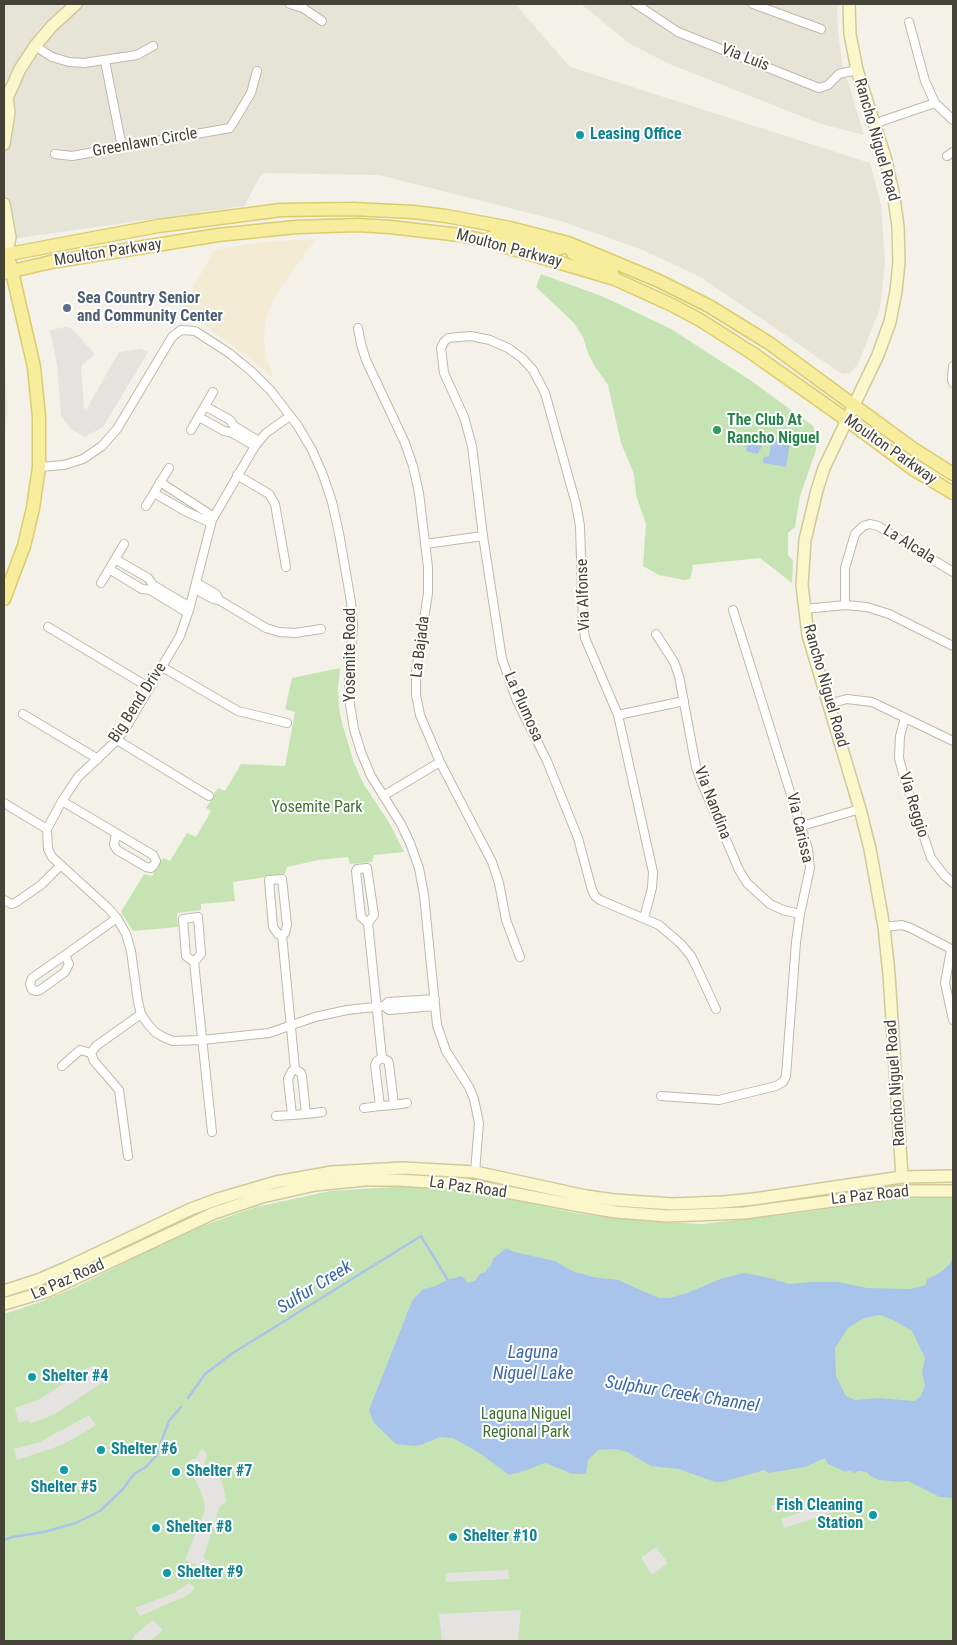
<!DOCTYPE html>
<style>
body{margin:0}
#map{position:relative;width:957px;height:1645px;overflow:hidden;background:#f3f1e8;font-family:"Roboto Condensed",sans-serif}
canvas{display:block}
.frame{position:absolute;inset:0;border:5px solid #454237;pointer-events:none}
</style>
<div id="map">
<canvas width="957" height="1645"></canvas>
<div class="frame"></div>
</div>
<script>
const c = document.querySelector('canvas').getContext('2d');
c.lineJoin = 'round';
function paint(path, color) { c.fillStyle = color; c.fill(path, 'evenodd'); }
const shape = rows => new Path2D(rows.map(r => 'M' + r).join(''));
function trace(path, color, width, dash) { c.strokeStyle = color; c.lineWidth = width; c.lineCap = dash ? 'butt' : 'round'; c.setLineDash(dash || []); c.stroke(path); }
function write(font, color, halo, rows, align = 'center') {
  c.font = font + ' "Roboto Condensed",sans-serif'; c.lineWidth = 4; c.setLineDash([]); c.textBaseline = 'middle'; c.strokeStyle = halo; c.fillStyle = color; for (const [text, x, y, turn = 0] of rows) {
    c.save(); c.translate(x, y); c.rotate((+turn || 0) * Math.PI / 180); c.textAlign = isNaN(turn) ? turn : align; if (halo) c.strokeText(text, 0, 0); c.fillText(text, 0, 0); c.restore();
  }
}
paint(shape([
 [4,4,515,4,570,67,870,163,881,205,885,263,880,308,858,364,850,373,842,374,702,278,643,250,561,221,379,175,262,173,244,206,4,240],
 [581,4,837,4,838,31,842,62,864,135,821,124,667,63,629,43],
 [4,342,7,408,4,448]
]), '#e6e4d6');
paint(shape([
 [316,239,282,286,270,307,265,323,264,339,266,357,274,379,246,355,212,331,199,319,192,315,178,312,210,259,213,250,265,242]
]), '#f3ebd4');
paint(shape([
 [541,274,604,297,671,329,750,380,813,426,816,434,816,450,800,496,795,527,788,533,788,555,793,561,792,583,760,558,692,565,693,567,690,579,684,580,659,575,643,566,646,524,636,495,634,474,621,443,608,385,594,365,588,353,583,337,574,323,536,287],
 [340,668,338,689,339,708,342,723,354,763,363,783,390,824,404,852,374,855,372,862,350,864,348,857,318,860,287,867,285,874,233,882,235,901,201,904,201,910,177,913,178,927,133,931,121,912,144,874,152,876,163,858,170,861,187,833,196,837,211,811,206,808,218,788,225,791,241,764,285,766,295,712,285,709,292,678],
 [409,1186,468,1190,580,1214,643,1221,702,1224,807,1212,891,1199,953,1197,953,1641,4,1641,4,1314,43,1301,76,1287,185,1232,256,1207,330,1191]
]), '#c6e4b3');
paint(shape([
 [65,327,71,328,95,354,81,366,84,407,86,410,119,352,141,349,148,352,103,427,85,437,70,428,61,416,57,364,50,330],
 [95,1365,105,1381,55,1414,30,1424,28,1420,19,1423,15,1408,40,1399,85,1369],
 [89,1415,96,1425,85,1432,62,1445,17,1460,14,1449,40,1442],
 [202,1448,207,1454,205,1461,205,1467,208,1469,212,1466,216,1471,222,1482,226,1499,226,1503,221,1505,219,1508,204,1556,204,1559,210,1561,206,1569,185,1560,205,1510,203,1497,190,1469,189,1464,190,1459,196,1459],
 [797,1497,799,1503,773,1512,771,1506],
 [834,1501,837,1511,784,1528,781,1519],
 [656,1547,668,1563,652,1575,641,1558],
 [508,1570,509,1579,446,1582,445,1573],
 [189,1583,195,1588,188,1595,140,1616,135,1608,174,1593],
 [521,1610,518,1641,442,1641,439,1614],
 [153,1620,163,1630,150,1641,131,1641,136,1634]
]), '#e4e3df');
paint(shape([
 [748,435,758,436,756,445,762,446,758,454,746,451],
 [772,439,790,442,786,467,763,463,764,457,769,456],
 [506,1248,514,1252,555,1261,572,1271,593,1277,618,1280,659,1298,670,1298,687,1293,723,1278,744,1273,770,1278,789,1284,812,1282,838,1282,867,1288,910,1289,926,1285,927,1279,938,1274,949,1265,953,1258,953,1498,940,1497,908,1481,900,1482,879,1480,870,1476,867,1472,859,1471,854,1473,850,1470,846,1472,828,1464,825,1458,805,1467,768,1473,765,1470,722,1482,715,1482,679,1469,651,1466,627,1452,615,1449,598,1450,588,1460,586,1474,573,1474,545,1463,524,1471,509,1475,481,1454,453,1438,440,1437,421,1445,414,1446,396,1444,374,1423,369,1410,412,1301,423,1289,433,1287,447,1280,462,1276,468,1283,475,1281,480,1274,485,1272,491,1265,493,1259],
 [880,1315,893,1320,912,1331,925,1358,922,1373,925,1386,921,1396,914,1401,878,1398,855,1400,846,1396,836,1376,835,1348,848,1328,864,1318]
]), '#a8c4eb');
trace(shape([
 [188,1398,205,1374,233,1353,421,1236,449,1282],
 [4,1540,12,1537,44,1532,76,1523,100,1511,123,1489,134,1474,146,1467,156,1456,169,1421,181,1407]
]), '#a8c4eb', 2.5);
const street = shape([
 [290,4,303,8,322,21],
 [636,4,678,32,819,88,828,85,839,74,857,70],
 [753,4,821,29],
 [909,22,925,81,935,103,953,120],
 [35,46,52,57,69,62,84,63,137,55,153,46],
 [105,61,122,147],
 [873,124,935,103],
 [55,154,72,156,230,128,251,93,257,71],
 [947,156,953,152],
 [358,328,361,344,366,360,405,443,413,466,419,493,428,567,428,593,416,672,416,695,420,715,440,762,492,862,499,883,506,920,520,957],
 [953,366,952,379,953,383],
 [205,406,230,420,234,426,259,441],
 [290,416,266,433,255,446,212,520,189,610,180,636,127,726,117,740,78,777,62,801,47,829,48,849,52,857,108,908,117,918,126,934,131,951,138,1002,141,1014,147,1023,155,1032,163,1037,173,1041,202,1040,269,1033,315,1017,347,1010,384,1006,389,1010,435,1006],
 [199,417,224,431,230,432,255,446],
 [191,430,213,392],
 [39,467,64,465,83,459,102,446,117,429,172,337,181,330,195,331,229,353,251,371,271,391,298,426,312,450,323,475,332,502,339,533,351,602,353,626,349,678,350,705,354,729,361,752,371,776,401,824,410,843,419,868,424,895,437,1025,446,1051,469,1087,474,1099,479,1123,475,1172],
 [237,475,269,494,275,504,286,567],
 [160,482,214,517],
 [154,493,185,511,211,523],
 [146,506,169,468],
 [425,544,483,536],
 [115,559,148,578,153,585,190,607],
 [109,569,142,589,150,590,188,613],
 [101,583,124,544],
 [197,583,216,594,219,600],
 [195,589,213,599,219,600,266,628,279,632,295,633,321,629],
 [845,605,845,568,855,534,863,526,870,524,878,526,953,572],
 [804,609,845,605,867,607,889,614,953,646],
 [48,627,150,688],
 [656,634,674,662,679,676,696,767,701,781,739,870,747,883,770,904,783,910,800,914],
 [162,667,238,711,287,723],
 [828,704,847,699,872,702,953,741],
 [23,714,98,759],
 [618,715,684,701],
 [905,718,900,736,899,758,905,781,931,858,944,875,953,883],
 [117,740,209,796],
 [383,796,440,762],
 [62,801,153,855,156,861,154,865,151,868,146,867,117,850,114,845,116,834],
 [4,803,47,829],
 [802,826,860,809],
 [4,900,11,904,15,903,41,885,61,865],
 [644,918,652,888,653,872,618,715,585,638,583,623,580,526,576,504,545,393,533,370,522,358,508,348,490,340,471,336,448,338,444,342,441,348,444,373,464,417,472,446,483,536,502,659,517,701,547,761,578,838,592,890,595,896,600,900,659,925,681,944,691,956,697,968,716,1009],
 [368,923,374,915,367,868,357,869,356,871,361,917,368,923,382,1058,388,1061,389,1064,394,1105,380,1106,375,1065,377,1061,382,1058],
 [884,927,902,925,911,928,953,950],
 [282,935,285,933,287,925,282,879,269,880,273,927,278,934,282,935,295,1069,301,1073,302,1076,306,1114,292,1115,288,1079,292,1071,295,1069],
 [951,950,945,983,953,1020],
 [65,955,69,964,65,972,40,990,37,991,32,990,30,984,32,978,65,955,117,918],
 [194,962,201,954,198,917,183,919,186,956,194,962,212,1132],
 [384,1006,388,1002,435,999],
 [91,1053,94,1061,119,1090,128,1156],
 [62,1066,80,1050,91,1053,96,1046,141,1014],
 [661,1096,719,1100,776,1086,783,1082,786,1076,796,942,800,914,810,868,808,849,733,610],
 [394,1105,407,1103],
 [364,1108,380,1106],
 [306,1114,322,1112],
 [276,1116,292,1115]
]);
const secondary = shape([
 [849,4,850,34,857,70,885,157,893,192,898,226,899,262,896,291,890,322,878,355,824,468,817,490,805,540,802,585,808,635,860,809,870,849,884,927,889,974,902,1177],
 [4,101,7,98,20,69,35,46,52,26,76,4],
 [4,144,9,112,7,98],
 [4,204,10,237,7,254],
 [4,1291,38,1280,66,1268,191,1209,218,1199,276,1182,332,1172,403,1168,475,1172,586,1196,614,1200,673,1204,723,1202,754,1199,902,1177,953,1176],
 [4,1304,48,1291,214,1213,262,1197,315,1185,365,1180,397,1180,464,1184,586,1207,616,1212,668,1216,744,1213,906,1191,953,1191]
]);
const primary = shape([
 [486,241,496,235,557,249,565,247,568,243,573,253,580,257,610,270,613,275],
 [4,255,158,226,281,210,353,209,413,212,446,216,510,228,568,243,657,280,709,306,769,343,912,448,953,474],
 [4,273,51,262,218,235,296,227,358,225,390,227,460,235,486,241,615,279,672,305,700,320,752,353,847,420,913,469,953,493],
 [4,599,24,546,33,508,39,467,39,417,34,367,10,263]
]);
trace(street, '#bdbaab', 10);
trace(secondary, '#cfca9a', 14);
trace(primary, '#dbcd6d', 15);
trace(street, '#fff', 8);
trace(secondary, '#fbf7ca', 11);
trace(primary, '#f7ed9c', 12);
for (const [x, y, r, color] of [
 [580,135,5,"#0f9aa8"],
 [67,308,5,"#5c6f8a"],
 [717,430,5,"#2e9e5b"],
 [32,1377,5,"#0f9aa8"],
 [101,1450,5,"#0f9aa8"],
 [64,1470,5,"#0f9aa8"],
 [176,1472,5,"#0f9aa8"],
 [873,1515,5,"#0f9aa8"],
 [156,1528,5,"#0f9aa8"],
 [453,1537,5,"#0f9aa8"],
 [167,1573,5,"#0f9aa8"]
]) { const dot = new Path2D(); dot.arc(x, y, r, 0, 2 * Math.PI); c.fillStyle = color; c.fill(dot); trace(dot, '#fff', 2); }
write('16px', '#454237', '#fff', [
 ["Via Luis",745,58,21],
 ["Rancho Niguel Road",876,140,74],
 ["Greenlawn Circle",145,143,-10],
 ["Moulton Parkway",509,249,15],
 ["Moulton Parkway",108,253,-9],
 ["Moulton Parkway",890,450,35],
 ["La Alcala",909,545,32],
 ["Via Alfonse",584,595,-92],
 ["La Bajada",421,647,-83],
 ["Yosemite Road",351,655,-90],
 ["Rancho Niguel Road",825,686,74],
 ["Big Bend Drive",138,703,-57],
 ["La Plumosa",523,707,66],
 ["Via Nandina",712,803,69],
 ["Via Reggio",913,805,73],
 ["Via Carissa",799,828,77],
 ["Rancho Niguel Road",896,1083,-94],
 ["La Paz Road",468,1188,8],
 ["La Paz Road",870,1196,-6],
 ["La Paz Road",68,1280,-24]
]);
write('bold 16px', '#0d838f', '#fff', [
 ["Leasing Office",590,135],
 ["Shelter #4",42,1377],
 ["Shelter #6",111,1450],
 ["Shelter #7",186,1472],
 ["Shelter #5",64,1488,"center"],
 ["Fish Cleaning",863,1506,"right"],
 ["Station",863,1524,"right"],
 ["Shelter #8",166,1528],
 ["Shelter #10",463,1537],
 ["Shelter #9",177,1573]
], 'left');
write('bold 16px', '#4e5e75', '#fff', [
 ["Sea Country Senior",77,299],
 ["and Community Center",77,317]
], 'left');
write('bold 16px', '#27864d', '#fff', [
 ["The Club At",727,421],
 ["Rancho Niguel",727,439]
], 'left');
write('16px', '#3c732e', '#fff', [
 ["Yosemite Park",317,808],
 ["Laguna Niguel",526,1415],
 ["Regional Park",526,1433]
]);
write('italic 18px', '#3866aa', '#fff', [
 ["Sulfur Creek",315,1288,-32],
 ["Laguna",533,1353],
 ["Niguel Lake",533,1374],
 ["Sulphur Creek Channel",682,1395,9]
]);
</script>
